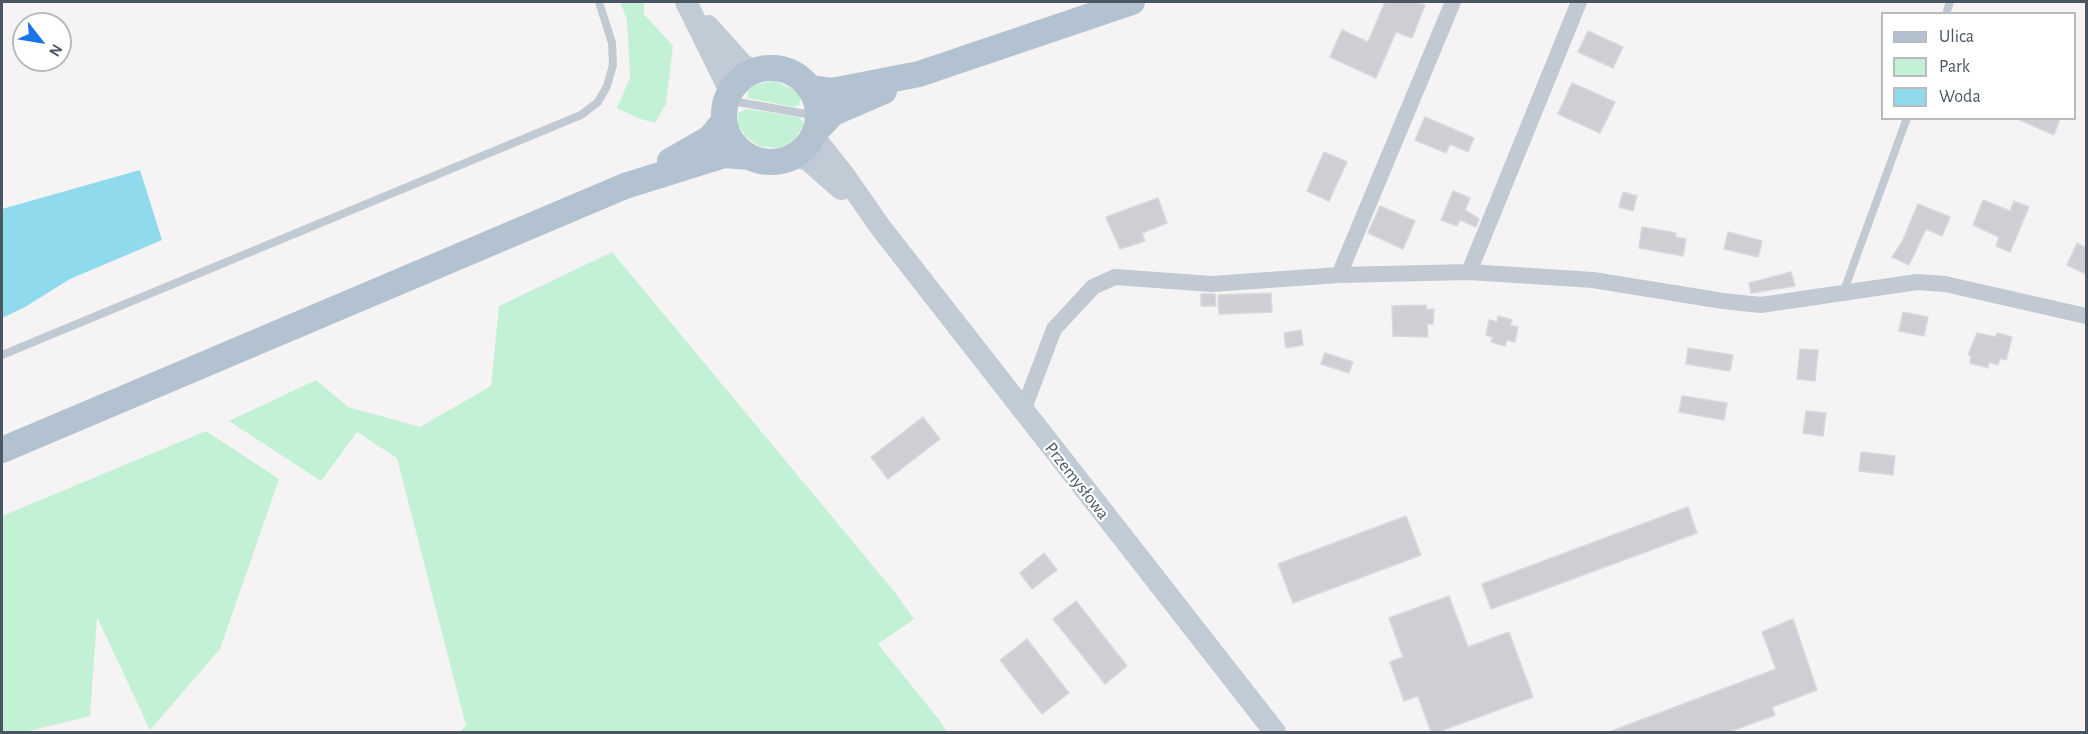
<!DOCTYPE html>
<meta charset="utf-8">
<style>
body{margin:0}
#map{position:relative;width:2088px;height:734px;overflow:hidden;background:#f5f3f3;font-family:"Alegreya Sans",sans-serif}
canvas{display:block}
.frame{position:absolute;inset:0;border:3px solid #4a5661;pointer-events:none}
.legend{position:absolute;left:1881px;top:12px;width:195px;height:108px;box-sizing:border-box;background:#fff;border:2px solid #b7bbc0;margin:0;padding:8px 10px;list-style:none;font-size:18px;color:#4a5661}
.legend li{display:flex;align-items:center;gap:12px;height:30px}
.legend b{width:30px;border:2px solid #b7bbc0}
.north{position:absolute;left:12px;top:12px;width:60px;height:60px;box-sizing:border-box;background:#fff;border:2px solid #b7bbc0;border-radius:50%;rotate:121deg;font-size:16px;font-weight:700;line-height:24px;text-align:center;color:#4a5661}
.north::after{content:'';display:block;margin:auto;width:21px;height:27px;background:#1a73e8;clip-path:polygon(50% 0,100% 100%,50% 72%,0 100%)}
</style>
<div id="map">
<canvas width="2088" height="734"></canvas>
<div class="frame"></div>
<ul class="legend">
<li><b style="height:8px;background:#b3c2d1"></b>Ulica</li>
<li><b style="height:16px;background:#c3f1d5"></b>Park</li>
<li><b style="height:16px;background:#90daee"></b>Woda</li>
</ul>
<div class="north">N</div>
</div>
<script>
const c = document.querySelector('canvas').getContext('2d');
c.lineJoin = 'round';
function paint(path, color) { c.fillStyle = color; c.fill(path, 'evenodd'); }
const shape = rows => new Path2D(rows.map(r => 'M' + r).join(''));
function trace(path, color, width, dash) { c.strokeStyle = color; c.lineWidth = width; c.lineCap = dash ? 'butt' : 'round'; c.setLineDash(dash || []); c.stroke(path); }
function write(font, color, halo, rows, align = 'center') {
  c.font = font + ' "Alegreya Sans",sans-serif'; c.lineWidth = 4.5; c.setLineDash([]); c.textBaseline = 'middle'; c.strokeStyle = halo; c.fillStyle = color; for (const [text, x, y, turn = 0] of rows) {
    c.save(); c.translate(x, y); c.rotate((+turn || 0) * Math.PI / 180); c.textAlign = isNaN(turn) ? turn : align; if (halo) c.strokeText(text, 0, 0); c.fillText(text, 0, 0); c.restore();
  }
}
paint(shape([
 [620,2,644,2,644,14,673,46,666,104,655,123,637,118,617,108,630,78,627,19],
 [775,81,794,90,801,98,799,105,794,107,748,98,748,90,754,85],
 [746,109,799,117,803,122,803,127,794,140,785,146,775,148,759,146,746,137,738,124,738,113],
 [612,252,893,590,914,619,878,644,940,721,947,732,459,732,466,726,397,458,357,432,321,481,229,421,316,380,348,407,420,427,491,386,499,306],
 [206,431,279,479,220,649,150,730,97,617,90,716,25,732,2,732,2,516]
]), '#c3f1d5');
paint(shape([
 [140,170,162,240,70,279,25,307,2,318,2,209]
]), '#90daee');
const building = shape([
 [1385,2,1416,2,1425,5,1412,38,1396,32,1376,78,1330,57,1342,30,1368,42,1385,2],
 [1588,31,1623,47,1613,68,1578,52,1588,31],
 [1572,83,1615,102,1600,133,1558,114,1572,83],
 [1425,117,1474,138,1468,152,1450,144,1446,153,1415,140,1425,117],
 [2015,118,2060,118,2054,135,2015,118],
 [1324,152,1347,162,1329,201,1307,191,1324,152],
 [1453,191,1470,198,1465,210,1479,219,1476,227,1460,220,1457,226,1441,220,1453,191],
 [1623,192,1637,196,1633,211,1619,207,1623,192],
 [1158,198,1167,223,1142,233,1145,241,1120,249,1106,217,1158,198],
 [1983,200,2010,211,2014,201,2029,207,2010,252,1996,246,1999,237,1973,225,1983,200],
 [1918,204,1950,217,1942,236,1926,229,1909,265,1892,257,1902,242,1918,204],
 [1380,206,1415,221,1403,249,1368,233,1380,206],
 [1642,227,1676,233,1675,237,1686,239,1683,256,1639,248,1642,227],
 [1728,232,1762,241,1758,257,1724,249,1728,232],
 [2077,243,2086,248,2086,274,2067,265,2077,243],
 [1791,272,1795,286,1751,293,1749,283,1791,272],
 [1271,293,1272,312,1219,314,1218,295,1271,293],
 [1201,294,1215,294,1216,306,1201,306,1201,294],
 [1426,305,1427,310,1434,309,1433,324,1427,324,1428,337,1393,336,1392,306,1426,305],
 [1903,312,1928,317,1924,336,1899,331,1903,312],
 [1498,316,1512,320,1510,325,1518,327,1515,342,1507,340,1505,346,1491,342,1493,337,1486,335,1489,320,1497,322,1498,316],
 [1301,330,1303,345,1286,348,1284,333,1301,330],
 [1977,333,1996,337,1997,333,2012,337,2006,360,2000,358,1998,365,1989,362,1988,368,1970,363,1971,355,1968,355,1977,333],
 [1688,348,1733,355,1730,371,1686,364,1688,348],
 [1800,349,1818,350,1815,381,1797,379,1800,349],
 [1325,353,1353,362,1349,373,1321,364,1325,353],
 [1682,396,1727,403,1724,420,1679,412,1682,396],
 [1806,411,1826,413,1823,436,1803,433,1806,411],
 [923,417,940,439,888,479,871,457,923,417],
 [1861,452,1895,456,1893,475,1859,471,1861,452],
 [1688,507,1697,533,1491,609,1482,584,1688,507],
 [1406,516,1421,555,1293,603,1278,564,1406,516],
 [1044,553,1057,570,1032,589,1020,573,1044,553],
 [1449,596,1468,647,1509,632,1533,697,1438,732,1431,732,1418,696,1404,701,1390,662,1403,657,1389,618,1449,596],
 [1076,601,1127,666,1105,684,1053,619,1076,601],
 [1793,619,1817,690,1772,707,1775,715,1729,732,1609,732,1776,669,1762,632,1793,619],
 [1027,639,1069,693,1042,714,1000,660,1027,639]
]);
paint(building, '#cdcfd5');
trace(building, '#d7d9de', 1.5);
trace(shape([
 [1946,14,1950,2],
 [726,100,818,116],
 [1843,293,1907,118],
 [2,355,581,115,598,102,607,86,613,65,612,43,599,2]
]), '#c1cad2', 8);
trace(shape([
 [1469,272,1579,2],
 [1339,275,1453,2],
 [1023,411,1054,329,1093,287,1115,277,1212,284,1339,275,1469,272,1593,280,1723,301,1761,305,1917,282,1945,284,2086,316]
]), '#c1cad2', 16);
trace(shape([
 [686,2,730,91],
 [708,26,743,65,754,71],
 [815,132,818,142,844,175,881,228,1275,732],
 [795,156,808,160,841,189]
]), '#c1cbd6', 22);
trace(shape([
 '724 115a47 47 0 1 1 94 0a47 47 0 1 1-94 0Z',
 [809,88,832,91,919,74,1132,2],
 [815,132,833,113,884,91],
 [670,161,710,138,724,121],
 [2,450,625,186,724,155,750,157]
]), '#b3c2d1', 26);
write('18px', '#4a5661', '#fff', [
 ["Przemysłowa",1077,481,52]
]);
</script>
